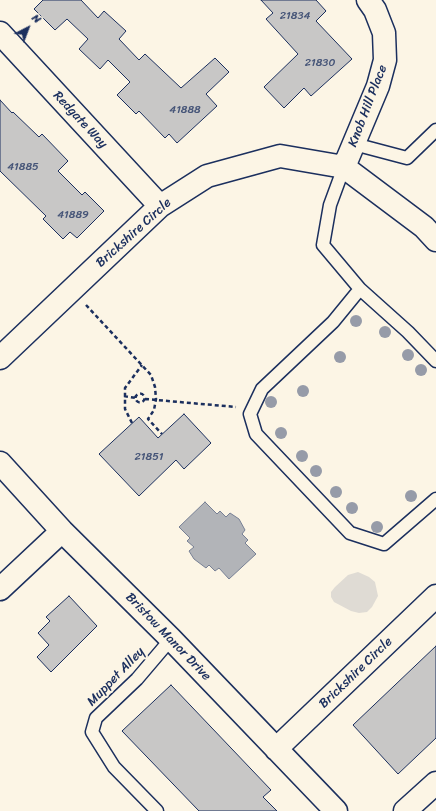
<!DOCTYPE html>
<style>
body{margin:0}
#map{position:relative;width:436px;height:811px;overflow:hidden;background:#fcf5e5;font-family:Sriracha,sans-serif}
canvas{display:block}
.north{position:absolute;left:8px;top:8px;width:40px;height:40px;-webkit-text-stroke:3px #fcf5e5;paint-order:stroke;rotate:42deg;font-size:11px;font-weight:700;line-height:16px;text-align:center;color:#1b2f5e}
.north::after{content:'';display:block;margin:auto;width:14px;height:18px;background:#1b2f5e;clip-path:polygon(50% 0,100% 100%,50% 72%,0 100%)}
</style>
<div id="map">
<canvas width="436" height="811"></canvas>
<div class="north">N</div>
</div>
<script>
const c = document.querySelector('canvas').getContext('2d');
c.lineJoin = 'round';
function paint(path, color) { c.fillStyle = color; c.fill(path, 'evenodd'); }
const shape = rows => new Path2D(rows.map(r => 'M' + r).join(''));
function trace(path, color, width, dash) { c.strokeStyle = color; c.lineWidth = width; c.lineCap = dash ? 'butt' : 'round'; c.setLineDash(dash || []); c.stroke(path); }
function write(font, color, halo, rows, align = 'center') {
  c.font = font + ' Sriracha,sans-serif'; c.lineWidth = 4; c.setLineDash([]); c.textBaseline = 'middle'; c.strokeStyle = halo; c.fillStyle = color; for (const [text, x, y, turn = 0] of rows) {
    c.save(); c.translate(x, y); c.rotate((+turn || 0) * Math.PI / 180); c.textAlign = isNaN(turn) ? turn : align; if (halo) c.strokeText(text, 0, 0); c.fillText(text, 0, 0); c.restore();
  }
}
paint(shape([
 [358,572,369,577,375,582,378,596,372,607,367,612,359,613,351,611,334,602,331,597,331,592,335,587,348,575]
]), '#dfdbd4');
const water = shape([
 [205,502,217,514,220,511,226,517,230,513,239,519,245,530,242,534,248,540,245,543,256,554,229,579,219,568,215,571,209,565,206,568,194,559,189,551,194,547,187,541,190,538,179,527,205,502]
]);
paint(water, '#b2b4b8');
trace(water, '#767f94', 1);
const building = shape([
 [43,0,81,0,98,18,104,11,126,31,119,39,139,60,145,54,181,88,215,58,229,72,206,94,217,106,177,143,169,134,165,138,139,111,136,114,117,95,130,82,108,60,100,69,79,49,88,39,67,19,55,30,34,9,43,0],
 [261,0,316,0,326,11,316,21,352,59,311,96,304,88,284,108,264,87,298,54,266,19,273,13,261,0],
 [0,100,12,113,13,112,39,137,42,134,68,161,58,171,82,195,85,192,104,211,77,238,70,232,63,239,43,219,46,216,0,171,0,100],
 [184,414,211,443,184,469,176,460,139,496,99,454,139,417,158,438,184,414],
 [69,596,97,626,51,672,37,657,49,645,38,633,50,621,46,617,69,596],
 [436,646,436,738,398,774,353,725,436,646],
 [171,685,271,790,263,797,277,811,199,811,122,731,171,685]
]);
paint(building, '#c8c7c6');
trace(building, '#1b2f5e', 1);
const lane = shape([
 [354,144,407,158,436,130],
 [344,167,330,205,323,245,360,289,408,332,436,361],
 [360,289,333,322,262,389,250,414,256,434,350,533,384,544,436,499],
 [157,811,114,767,92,732,96,718,137,679,171,639]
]);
const street = shape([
 [0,33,160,206],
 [344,167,378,86,385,60,384,33,375,10,368,0],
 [0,358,160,206,207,176,280,156,344,167,424,227,436,240],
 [0,463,62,531,171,639,336,811],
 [0,589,62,531],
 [276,749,436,596],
 [405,811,436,783]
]);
trace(lane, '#1b2f5e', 15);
trace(street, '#1b2f5e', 25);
trace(shape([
 [86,305,151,375,155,387,156,399,154,410,148,419,162,434],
 '135.5 398a4.5 4.5 0 1 1 9 0a4.5 4.5 0 1 1-9 0Z',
 [124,396,136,398],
 [145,399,236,407],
 [132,423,125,409,125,388,142,365]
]), '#1b2f5e', 2.5, [4, 3]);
trace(lane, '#fcf5e5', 12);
trace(street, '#fcf5e5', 22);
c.fillStyle = '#969ba8';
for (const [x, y] of [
 [356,321],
 [385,332],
 [408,355],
 [340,357],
 [421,370],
 [303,391],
 [271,402],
 [281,433],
 [302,456],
 [316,471],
 [336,492],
 [411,496],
 [352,508],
 [377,527]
]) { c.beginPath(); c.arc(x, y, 6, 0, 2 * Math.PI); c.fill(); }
write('11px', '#465578', null, [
 ["21834",295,16],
 ["21830",320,63],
 ["41888",185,110],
 ["41885",23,167],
 ["41889",73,215],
 ["21851",149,457]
]);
write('13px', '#1b2f5e', '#fcf5e5', [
 ["Knob Hill Place",368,106,-69],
 ["Redgate Way",80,120,47],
 ["Brickshire Circle",134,233,-42],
 ["Bristow Manor Drive",168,637,46],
 ["Brickshire Circle",356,673,-44],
 ["Muppet Alley",116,677,-46]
]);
</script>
